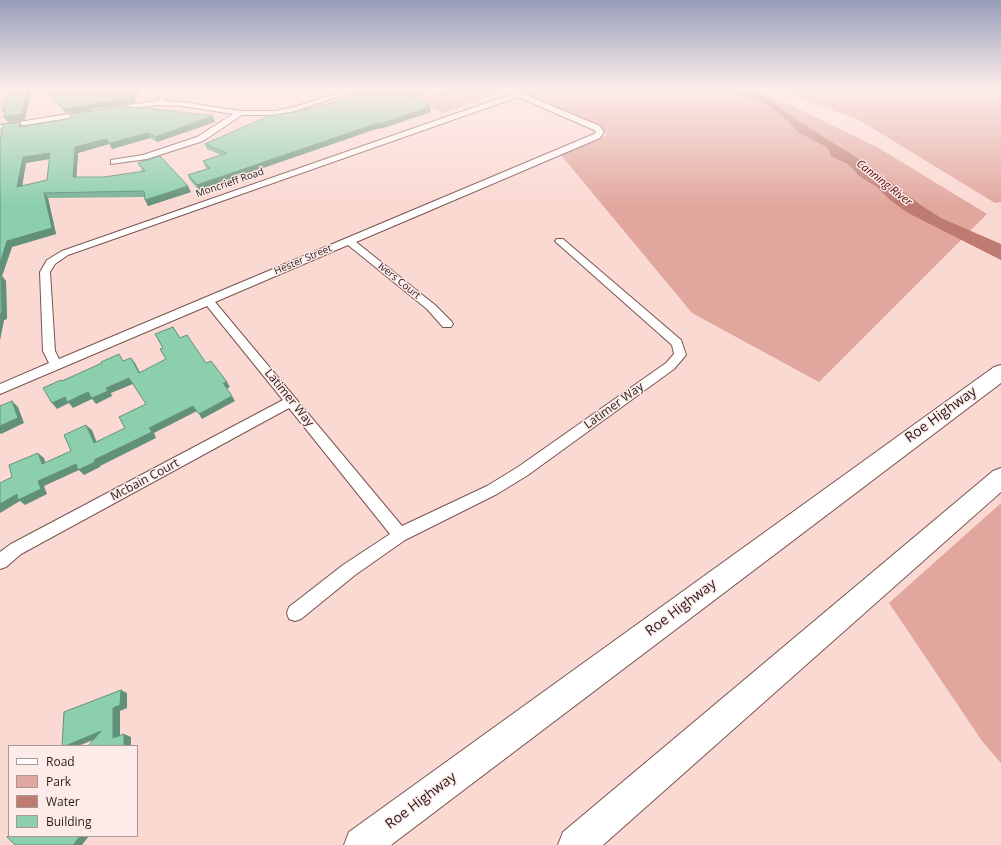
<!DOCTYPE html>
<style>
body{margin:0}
#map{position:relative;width:1001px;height:845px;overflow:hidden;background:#fbd9d3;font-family:"Open Sans",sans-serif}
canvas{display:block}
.legend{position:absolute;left:8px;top:745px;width:130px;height:92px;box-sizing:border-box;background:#fcebe8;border:1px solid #a89795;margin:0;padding:5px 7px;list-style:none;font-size:12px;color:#291a18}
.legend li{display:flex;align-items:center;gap:8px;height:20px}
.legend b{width:20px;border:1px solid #a89795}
</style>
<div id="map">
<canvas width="1001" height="845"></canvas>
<ul class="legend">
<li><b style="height:5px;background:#fff"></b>Road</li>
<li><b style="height:11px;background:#e1a79e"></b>Park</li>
<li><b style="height:11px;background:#bd7b72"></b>Water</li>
<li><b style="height:11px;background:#8ccfad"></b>Building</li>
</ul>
</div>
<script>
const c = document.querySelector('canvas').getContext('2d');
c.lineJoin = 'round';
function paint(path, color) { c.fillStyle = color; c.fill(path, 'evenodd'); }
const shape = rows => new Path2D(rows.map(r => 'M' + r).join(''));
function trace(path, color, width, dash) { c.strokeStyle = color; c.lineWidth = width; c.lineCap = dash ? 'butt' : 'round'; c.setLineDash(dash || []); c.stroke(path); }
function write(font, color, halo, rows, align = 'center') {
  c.font = font + ' "Open Sans",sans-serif'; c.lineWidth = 3; c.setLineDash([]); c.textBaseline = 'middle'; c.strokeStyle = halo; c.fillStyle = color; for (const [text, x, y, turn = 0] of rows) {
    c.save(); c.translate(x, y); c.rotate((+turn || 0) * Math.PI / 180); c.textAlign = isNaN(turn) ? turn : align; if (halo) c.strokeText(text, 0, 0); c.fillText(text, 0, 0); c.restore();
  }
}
paint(shape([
 [450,88,487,88,500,93,443,113,416,98],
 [512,88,755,88,877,147,987,214,819,382,692,313,561,155,607,135,599,126],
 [773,88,1001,88,1001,202,995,203,859,120],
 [1001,503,1001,763,982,741,889,603]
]), '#e1a79e');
paint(shape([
 [707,88,734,88,765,97,800,122,867,164,922,206,941,218,1001,244,1001,260,908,213,890,200,877,187,859,176,848,164,831,156,828,148,798,132,787,120,770,107,757,100,729,91]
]), '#bd7b72');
const minor = shape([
 [166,88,172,88,164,101,182,102,240,111,274,111,294,107,355,88,364,88,295,111,274,115,242,115,203,141,147,159,111,164,111,160,143,155,197,137,233,114,182,106,159,105,110,111,106,109,110,107,157,101,166,88],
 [500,88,508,88,521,93,600,126,604,132,600,138,356,242,435,305,451,321,453,324,451,327,443,327,427,309,348,245,215,302,402,526,487,486,518,467,666,363,674,354,672,345,557,243,555,241,557,239,563,239,681,340,686,355,674,369,528,475,497,494,405,540,355,575,301,619,295,621,289,619,287,613,289,607,343,565,390,534,289,408,21,554,6,567,0,569,0,552,11,544,283,400,207,306,0,394,0,384,49,363,43,351,40,272,47,260,62,251,512,94,500,88],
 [518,97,594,130,596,132,594,134,59,359,55,351,50,272,55,264,68,255,518,97],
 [87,111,90,111,90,115,0,129,0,125,87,111]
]);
const motorway = shape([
 [1001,365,1001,383,391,845,344,845,349,832,994,367,1001,365],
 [1001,468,1001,492,603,845,558,845,563,832,993,471,1001,468]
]);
trace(minor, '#78544f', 2);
trace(motorway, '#78544f', 2);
paint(minor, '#fff');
paint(motorway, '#fff');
paint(shape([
 [43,88,140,88,134,103,66,113],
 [416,96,416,98,428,104,428,106,430,107,431,112,383,128,376,129,199,190,190,180,188,175,208,169,205,166,203,161,221,155,207,149,205,144,294,112],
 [128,106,129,107,215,122,157,142,150,138,112,149,109,144,78,153,76,177,104,177,143,172,141,168,138,163,191,192,148,206,145,197,48,198,56,234,12,247,2,276,6,281,7,319,4,320,0,340,0,140,23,126,71,118,69,114],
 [50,159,47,180,22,186,26,163]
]), '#78b295');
paint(shape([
 [28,88,32,88,25,120,8,122,4,117],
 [136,88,140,88,134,103,66,113,63,109],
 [425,88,441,88,416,96,416,98,410,95,413,92],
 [428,104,429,108,430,107,431,112,383,128,376,129,199,190,197,185],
 [2,109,5,109,5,115],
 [213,116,215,122,157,142,155,137],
 [20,122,23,127,19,127],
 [148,133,150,138,112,149,110,143],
 [106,139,109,144,78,153,76,183,73,177,75,147],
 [50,153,54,158,26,163,21,193,17,187,23,157],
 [188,186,191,192,148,206,145,200],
 [44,193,48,198,56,234,12,247,2,276,6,281,7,319,4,320,0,340,0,263,7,241],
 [131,358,135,363,143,378,139,373],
 [129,378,133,384,111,393,112,396,96,404,92,399,73,408,69,403,57,409,52,403,65,397,88,392,106,388],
 [227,382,230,387,226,389,223,383],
 [232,396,235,401,202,419,199,414],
 [12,401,18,407,24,423,1,434,0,433,0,426],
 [193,406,197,411,154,433,156,438,100,466,100,467,84,475,79,470,44,486,47,494,25,505,20,501,0,513,0,504,38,481,76,464,94,460,149,428],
 [86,425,92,430,99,448,94,443],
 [38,453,44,458,48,470,42,464],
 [121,690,127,693,127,708,120,711,120,741,113,738,113,708],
 [101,731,108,734,78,746,65,746],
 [124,734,131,737,131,746,124,746],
 [80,836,89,836,82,845,73,845]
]), '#629179');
const building = shape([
 [9,88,28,88,22,114,4,117,5,109,2,109,8,89,9,88],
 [45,88,136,88,131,98,63,109,45,88],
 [376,88,425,88,413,92,416,93,410,95,428,104,426,105,430,107,382,123,375,124,197,185,188,175,210,168,203,161,227,153,205,144,268,116,294,112,325,105,376,88],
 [128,106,127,107,146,108,213,116,155,137,148,133,110,143,106,139,75,147,73,177,104,177,145,171,138,163,160,156,188,186,145,200,144,191,44,193,52,228,7,241,0,263,0,140,3,124,20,122,19,127,72,118,69,114,128,106],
 [50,153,47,180,17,187,23,157,50,153],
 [0,275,1,275,2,313,0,314,0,275],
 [173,327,180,338,187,335,206,363,211,361,227,382,223,383,232,396,199,414,193,406,149,428,152,432,94,460,95,462,78,470,76,464,38,481,41,489,18,500,17,494,0,504,0,483,12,477,9,465,38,453,42,464,71,451,64,435,86,425,94,443,125,428,119,417,146,404,129,378,106,388,108,391,92,398,88,392,67,402,65,397,52,403,43,388,61,380,62,381,102,363,101,362,119,354,123,361,131,358,139,373,166,359,160,349,163,348,155,334,173,327],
 [12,401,18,418,0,426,0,406,12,401],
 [121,690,120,705,113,708,113,738,124,734,124,746,88,746,101,731,65,746,62,746,64,712,121,690],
 [9,835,9,836,80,836,73,845,15,845,7,837,9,835]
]);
paint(building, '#8ccfad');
trace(building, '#629179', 1);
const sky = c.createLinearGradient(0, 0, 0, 206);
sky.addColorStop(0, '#979db9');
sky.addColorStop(0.43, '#fdeeeb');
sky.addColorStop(1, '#fdeeeb00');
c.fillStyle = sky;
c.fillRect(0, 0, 1001, 206);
write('10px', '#291a18', '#fcebe8', [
 ["Moncrieff Road",230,183,-19],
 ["Hester Street",303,260,-23],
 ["Ivers Court",399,281,39]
]);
write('italic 11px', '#550202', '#fcebe8', [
 ["Canning River",884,183,38]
]);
write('12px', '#291a18', '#fcebe8', [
 ["Latimer Way",289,398,51],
 ["Latimer Way",614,406,-36],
 ["Mcbain Court",145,480,-28]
]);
write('14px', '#291a18', '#fcebe8', [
 ["Roe Highway",941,415,-36],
 ["Roe Highway",681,608,-37],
 ["Roe Highway",421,801,-37]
]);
</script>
